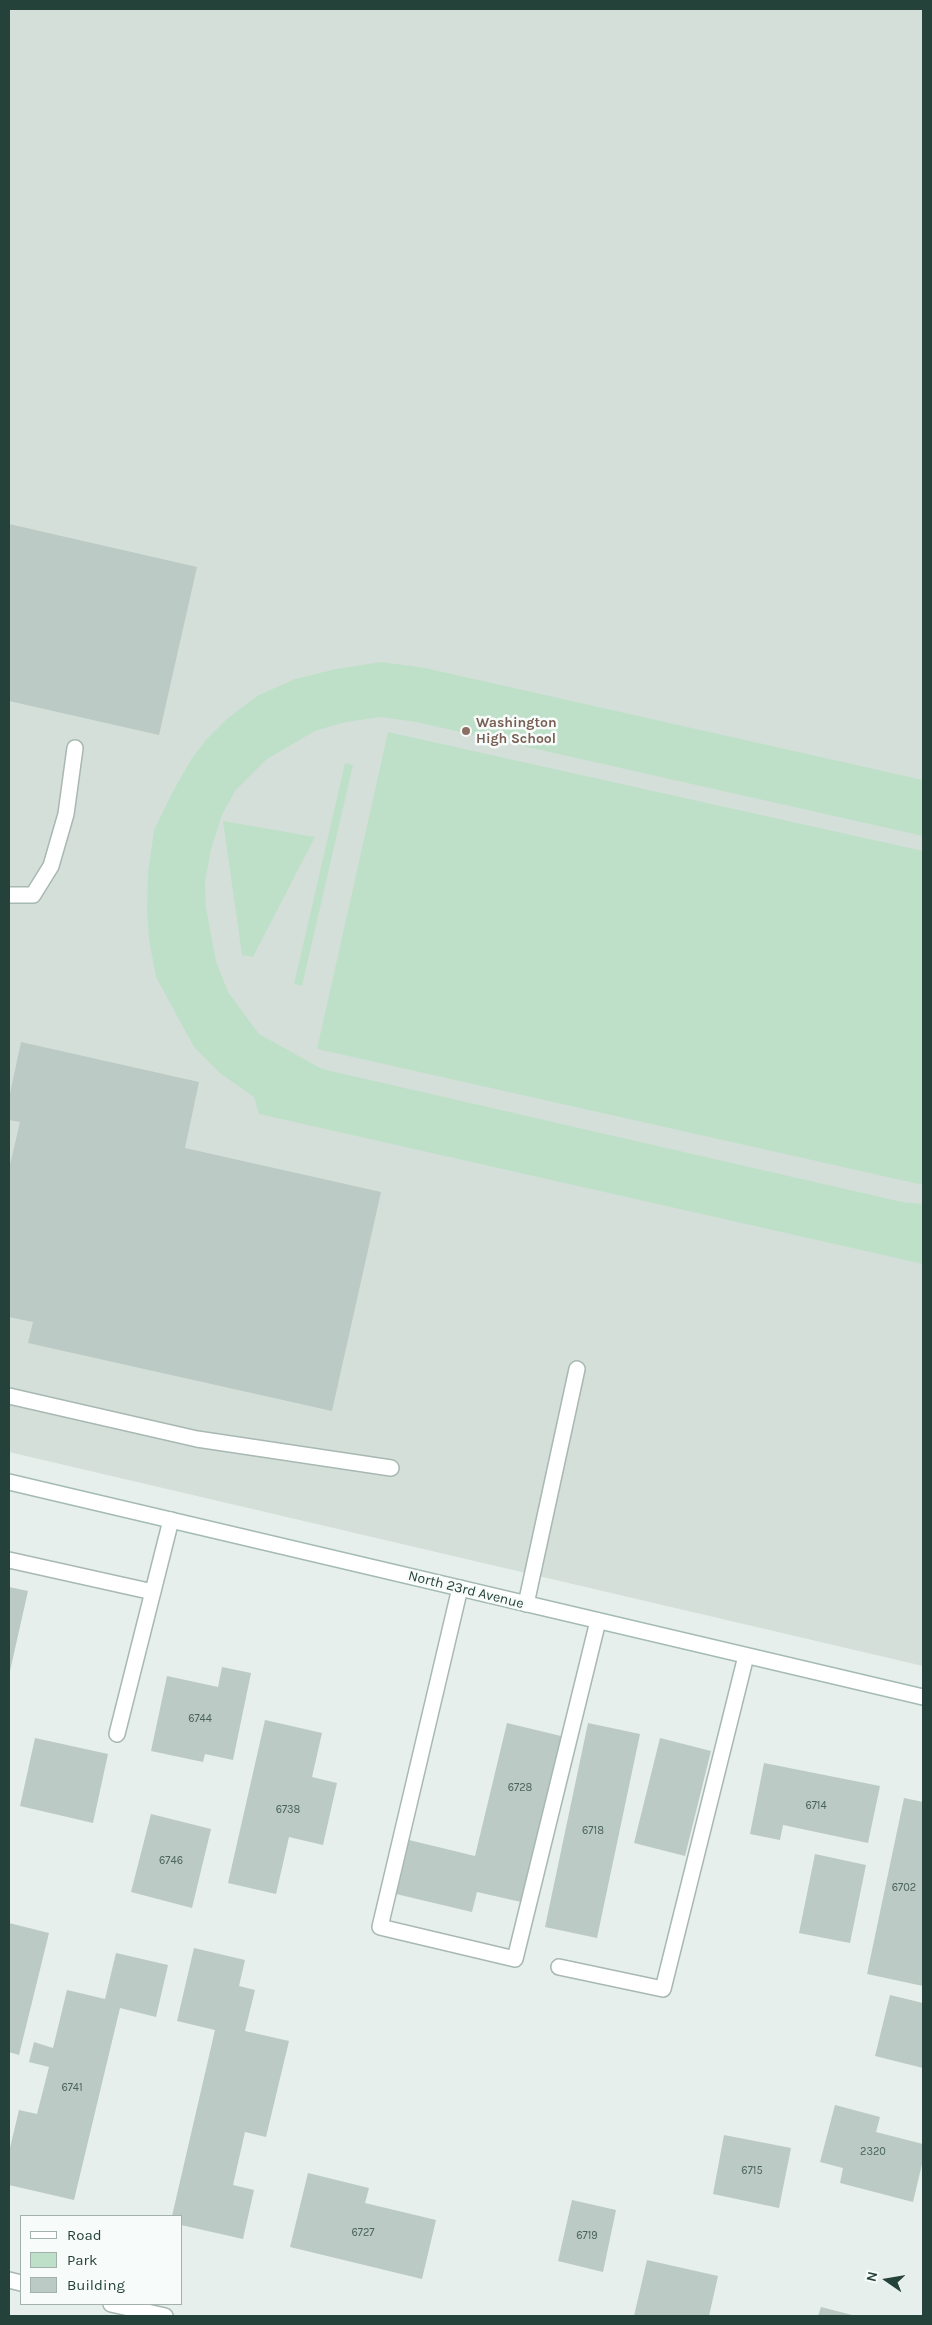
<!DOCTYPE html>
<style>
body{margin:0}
#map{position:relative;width:932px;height:2325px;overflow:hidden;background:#e6efeb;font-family:Karla,sans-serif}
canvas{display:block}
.frame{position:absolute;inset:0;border:10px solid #24423a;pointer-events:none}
.legend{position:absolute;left:20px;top:2215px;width:162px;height:90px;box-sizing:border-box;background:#f7fbf9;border:1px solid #a3b1ad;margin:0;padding:6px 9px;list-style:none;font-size:15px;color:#24423a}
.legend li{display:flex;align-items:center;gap:10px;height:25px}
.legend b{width:25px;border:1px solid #a3b1ad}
.north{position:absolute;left:862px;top:2255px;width:50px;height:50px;-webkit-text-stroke:4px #f7fbf9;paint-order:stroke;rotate:283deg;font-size:14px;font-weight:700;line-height:20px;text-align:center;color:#24423a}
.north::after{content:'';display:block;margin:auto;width:18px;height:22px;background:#24423a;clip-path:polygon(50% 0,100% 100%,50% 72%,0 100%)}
</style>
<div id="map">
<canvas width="932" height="2325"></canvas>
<div class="frame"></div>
<ul class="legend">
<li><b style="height:6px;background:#fff"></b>Road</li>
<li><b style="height:14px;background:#bfe0c8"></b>Park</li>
<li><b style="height:14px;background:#bbcac4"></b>Building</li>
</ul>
<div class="north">N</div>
</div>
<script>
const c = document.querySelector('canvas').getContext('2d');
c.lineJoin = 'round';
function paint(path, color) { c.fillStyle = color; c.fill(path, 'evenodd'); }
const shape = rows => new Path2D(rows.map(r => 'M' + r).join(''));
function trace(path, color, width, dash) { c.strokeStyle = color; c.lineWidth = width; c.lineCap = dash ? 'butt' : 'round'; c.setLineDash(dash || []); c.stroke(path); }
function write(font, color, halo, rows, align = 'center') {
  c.font = font + ' Karla,sans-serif'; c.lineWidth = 5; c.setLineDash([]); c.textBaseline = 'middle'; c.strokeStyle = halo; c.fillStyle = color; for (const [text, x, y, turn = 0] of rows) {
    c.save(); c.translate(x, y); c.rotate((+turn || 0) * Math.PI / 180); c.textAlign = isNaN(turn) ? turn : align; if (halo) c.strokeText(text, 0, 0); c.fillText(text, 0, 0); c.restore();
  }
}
paint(shape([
 [9,9,923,9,923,1666,9,1452]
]), '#d4dfda');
paint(shape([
 [381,662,425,668,923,780,923,836,416,722,381,717,346,722,315,731,267,759,235,791,222,815,211,849,205,882,206,908,216,961,228,992,259,1034,322,1069,902,1202,923,1204,923,1264,259,1114,254,1097,221,1074,194,1047,156,977,149,940,147,911,148,873,154,830,172,793,192,758,206,740,228,718,259,695,295,679,336,669],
 [388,732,923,851,923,1185,317,1049],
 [345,763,353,765,302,986,294,984],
 [223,821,315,837,253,957,242,955]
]), '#bfe0c8');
paint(shape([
 [9,524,197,567,159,735,9,701],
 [21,1042,199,1082,185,1148,381,1192,332,1411,28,1343,33,1322,9,1317,9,1169,20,1122,9,1120,9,1098],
 [9,1587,28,1591,10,1671,9,1671],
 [222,1667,251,1673,233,1760,205,1754,203,1762,151,1751,167,1676,218,1687],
 [265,1720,322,1733,312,1777,337,1783,323,1845,289,1837,276,1894,228,1883],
 [507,1723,561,1736,521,1902,477,1892,472,1912,396,1894,409,1840,475,1856],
 [588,1723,640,1734,597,1938,545,1927],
 [35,1738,108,1754,93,1823,20,1806],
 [660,1738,711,1751,685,1856,634,1843],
 [764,1763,880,1786,868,1843,783,1825,780,1840,750,1834],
 [904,1798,923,1802,923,1986,867,1974],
 [151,1814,211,1829,192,1908,131,1892],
 [815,1854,866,1865,850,1943,799,1933],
 [9,1923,49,1933,19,2055,9,2052],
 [194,1948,245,1960,239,1986,255,1990,245,2031,289,2041,266,2137,245,2132,233,2185,254,2190,243,2239,181,2225,181,2216,172,2216,215,2030,177,2021],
 [116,1953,168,1965,156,2017,120,2008,74,2200,9,2185,9,2152,19,2110,37,2114,49,2067,29,2062,34,2042,53,2048,67,1990,105,1999],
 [890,1995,923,2003,923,2068,875,2056],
 [835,2105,880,2117,876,2132,923,2144,923,2160,913,2202,840,2183,843,2168,820,2162],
 [724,2135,791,2148,779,2208,713,2194],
 [308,2173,369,2188,365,2203,436,2220,422,2279,290,2247],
 [572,2200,616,2210,603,2272,558,2261],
 [647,2260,718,2276,709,2316,634,2316],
 [821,2307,856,2316,818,2316]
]), '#bbcac4');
const lane = shape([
 [9,895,33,895,51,866,66,814,75,748],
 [9,1396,197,1439,391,1468],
 [9,1560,153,1592],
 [460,1588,380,1927,515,1959,598,1621],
 [526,1604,577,1369],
 [117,1734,171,1520],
 [559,1967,663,1989,746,1656]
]);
const street = shape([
 [9,2280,21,2283],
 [111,2304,165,2316]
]);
const secondary = shape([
 [9,1482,923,1697]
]);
trace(lane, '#a8b8b2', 18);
trace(street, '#a8b8b2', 18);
trace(secondary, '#a4bbb3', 18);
trace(lane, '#fff', 15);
trace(street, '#fff', 15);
trace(secondary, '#fff', 15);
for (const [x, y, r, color] of [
 [466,731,5,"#8d6e63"]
]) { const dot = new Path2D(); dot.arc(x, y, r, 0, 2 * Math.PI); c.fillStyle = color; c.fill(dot); trace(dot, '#f7fbf9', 2); }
write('11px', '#4a645c', null, [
 ["6744",200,1719],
 ["6728",520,1788],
 ["6714",816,1806],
 ["6738",288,1810],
 ["6718",593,1831],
 ["6746",171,1861],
 ["6702",904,1888],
 ["6741",72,2088],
 ["2320",873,2152],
 ["6715",752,2171],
 ["6727",363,2233],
 ["6719",587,2236]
]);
write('bold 14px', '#785e54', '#f7fbf9', [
 ["Washington",476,723],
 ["High School",476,739]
], 'left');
write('14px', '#24423a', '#f7fbf9', [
 ["North 23rd Avenue",466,1590,14]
]);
</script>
